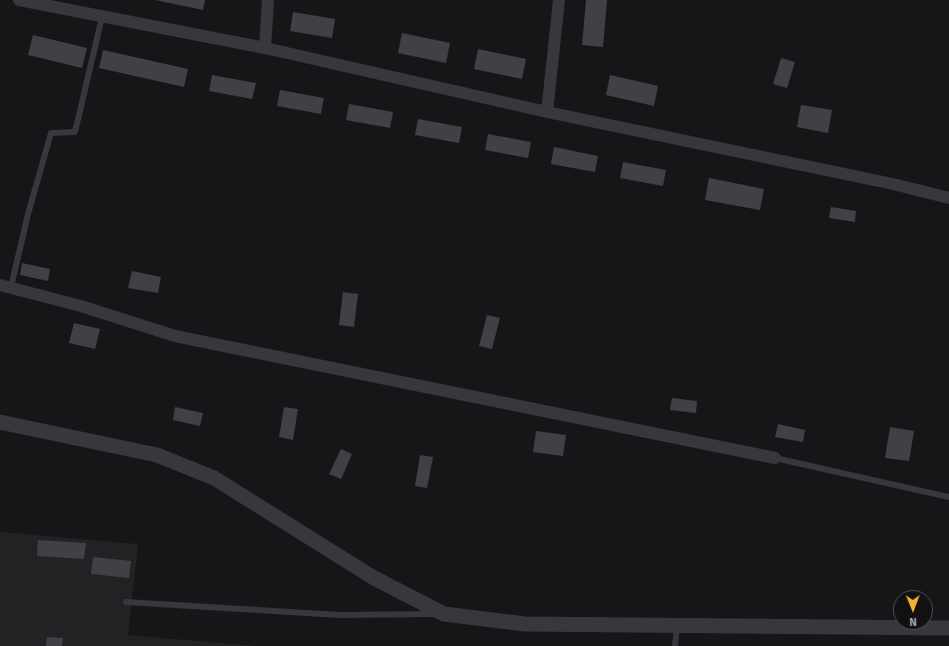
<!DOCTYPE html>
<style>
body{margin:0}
#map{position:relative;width:949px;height:646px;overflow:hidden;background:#161618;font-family:Signika,sans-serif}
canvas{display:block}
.north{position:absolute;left:893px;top:590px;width:40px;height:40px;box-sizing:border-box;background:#111113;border:1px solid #4d4f55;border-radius:50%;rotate:179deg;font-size:11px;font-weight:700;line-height:16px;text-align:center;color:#a8adb8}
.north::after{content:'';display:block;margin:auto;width:14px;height:18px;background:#f2b134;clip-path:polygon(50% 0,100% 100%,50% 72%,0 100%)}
</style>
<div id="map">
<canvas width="949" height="646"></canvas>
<div class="north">N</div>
</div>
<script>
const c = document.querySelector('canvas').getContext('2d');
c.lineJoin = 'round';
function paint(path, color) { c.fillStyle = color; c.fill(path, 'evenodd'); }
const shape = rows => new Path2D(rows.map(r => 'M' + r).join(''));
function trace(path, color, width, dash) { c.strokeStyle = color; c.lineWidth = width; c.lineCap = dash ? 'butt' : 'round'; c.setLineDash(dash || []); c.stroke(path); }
paint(shape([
 [0,532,138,544,128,635,256,646,0,646]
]), '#222225');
paint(shape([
 [155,0,205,0,203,10],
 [586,0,607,0,603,47,582,45],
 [293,12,335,19,332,38,290,31],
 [402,33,450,43,446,63,398,53],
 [33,35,87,48,82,68,28,55],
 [478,49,526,59,522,79,474,69],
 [103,50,188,69,184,87,99,68],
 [781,58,795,62,787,88,773,84],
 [212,75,256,83,252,99,209,91],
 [610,75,658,86,654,106,606,95],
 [280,90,324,98,321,114,277,106],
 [349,104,393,112,390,128,346,120],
 [801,105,832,110,828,133,797,127],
 [418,119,462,127,459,143,415,135],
 [488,134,531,142,528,158,485,150],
 [554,147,598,156,595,172,551,164],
 [623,162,666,170,663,186,620,178],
 [709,178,764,189,760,210,705,200],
 [831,207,856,211,855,222,829,218],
 [22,263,50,269,48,281,20,275],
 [132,271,161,277,158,293,128,288],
 [343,292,358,294,354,327,339,325],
 [487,315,500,318,492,349,479,346],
 [74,323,100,329,95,349,69,343],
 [672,398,697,401,696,413,670,410],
 [175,407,203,413,200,426,173,420],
 [284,407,298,409,293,440,279,437],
 [778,424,805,430,803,442,775,437],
 [890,427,914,431,909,461,885,458],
 [536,431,566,435,563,456,533,452],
 [341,449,352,454,341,479,329,474],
 [420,455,433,457,427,488,415,486],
 [38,540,86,543,84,559,37,556],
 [93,557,131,561,129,578,91,574],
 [47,637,63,638,62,646,46,646]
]), '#404145');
trace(shape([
 [11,287,28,214,51,133,75,132,102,17],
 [775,458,949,497],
 [126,602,339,615,435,614],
 [675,646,677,626]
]), '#37383d', 6);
trace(shape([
 [19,0,265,48,547,112,893,184,949,198],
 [265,48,268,0],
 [547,112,559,0],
 [0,285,81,306,175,336,775,458]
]), '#37383d', 12);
trace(shape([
 [0,422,157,455,214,478,374,578,444,614,525,624,949,628]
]), '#37383d', 15);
</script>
